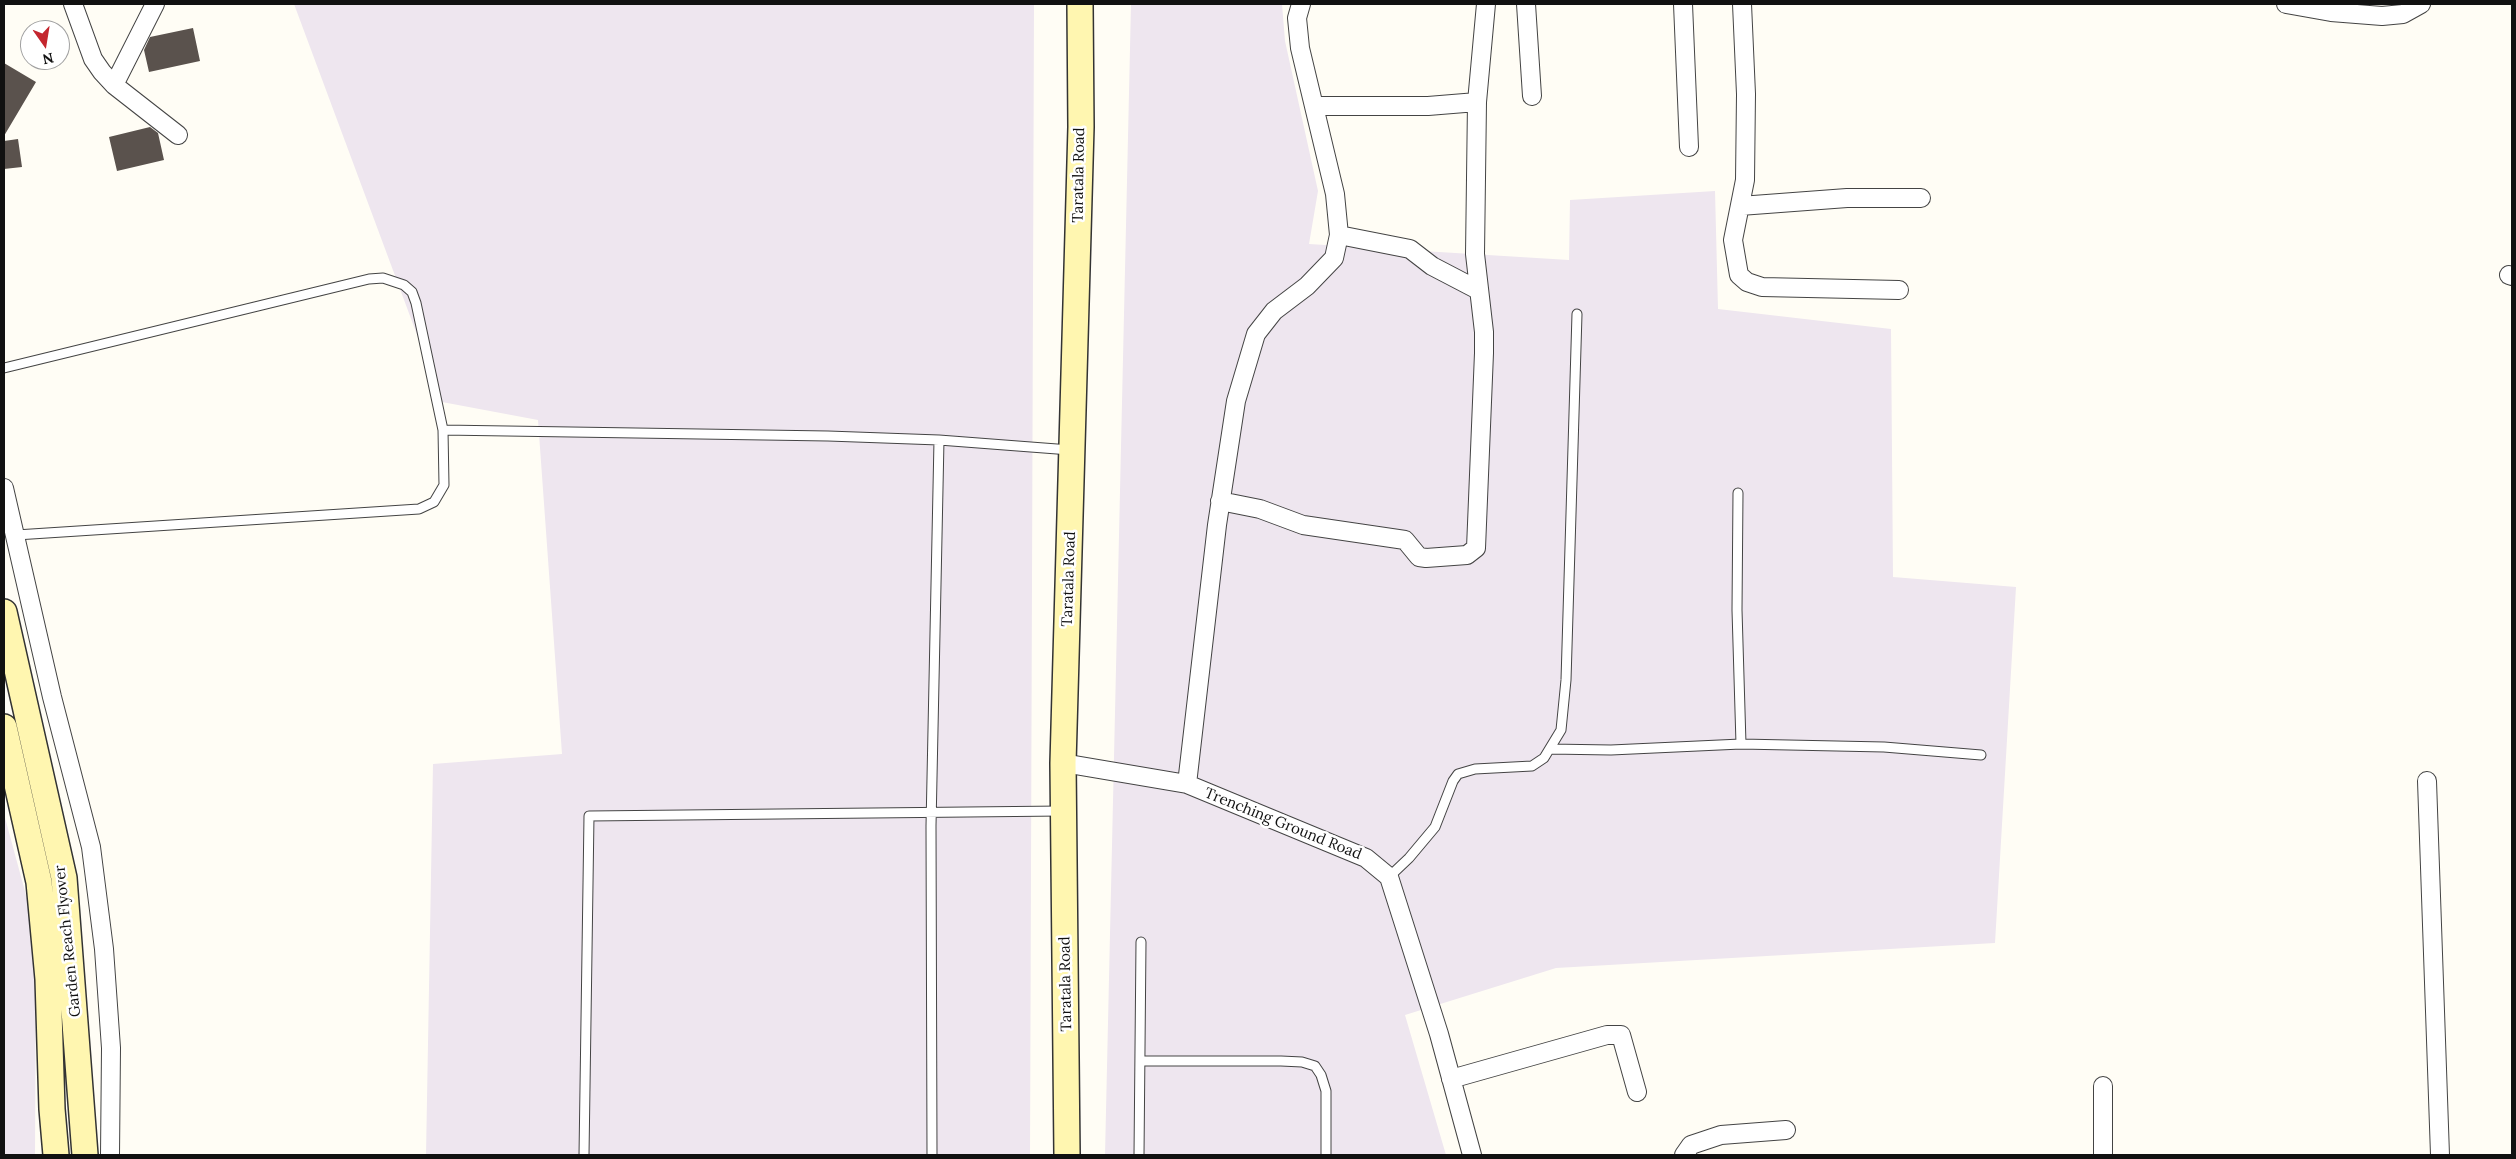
<!DOCTYPE html>
<style>
body{margin:0}
#map{position:relative;width:2516px;height:1159px;overflow:hidden;background:#fffdf5;font-family:Lora,serif}
canvas{display:block}
.frame{position:absolute;inset:0;border:5px solid #111;pointer-events:none}
.north{position:absolute;left:20px;top:20px;width:50px;height:50px;box-sizing:border-box;background:#fff;border:1px solid #a0a0a0;border-radius:50%;rotate:167deg;font-size:14px;font-weight:700;line-height:20px;text-align:center;color:#111}
.north::after{content:'';display:block;margin:auto;width:18px;height:22px;background:#c4262e;clip-path:polygon(50% 0,100% 100%,50% 72%,0 100%)}
</style>
<div id="map">
<canvas width="2516" height="1159"></canvas>
<div class="frame"></div>
<div class="north">N</div>
</div>
<script>
const c = document.querySelector('canvas').getContext('2d');
c.lineJoin = 'round';
function paint(path, color) { c.fillStyle = color; c.fill(path, 'evenodd'); }
const shape = rows => new Path2D(rows.map(r => 'M' + r).join(''));
function trace(path, color, width, dash) { c.strokeStyle = color; c.lineWidth = width; c.lineCap = dash ? 'butt' : 'round'; c.setLineDash(dash || []); c.stroke(path); }
function write(font, color, halo, rows, align = 'center') {
  c.font = font + ' Lora,serif'; c.lineWidth = 5; c.setLineDash([]); c.textBaseline = 'middle'; c.strokeStyle = halo; c.fillStyle = color; for (const [text, x, y, turn = 0] of rows) {
    c.save(); c.translate(x, y); c.rotate((+turn || 0) * Math.PI / 180); c.textAlign = isNaN(turn) ? turn : align; if (halo) c.strokeText(text, 0, 0); c.fillText(text, 0, 0); c.restore();
  }
}
paint(shape([
 [294,4,1034,4,1030,1155,426,1155,433,764,562,754,538,420,442,402],
 [1131,4,1282,4,1285,41,1318,191,1309,244,1569,260,1570,200,1715,191,1718,309,1891,329,1893,577,2016,587,1995,943,1556,968,1405,1015,1446,1155,1105,1155],
 [4,814,36,932,35,1155,4,1155]
]), '#eee6ef');
paint(shape([
 [193,28,200,61,149,72,144,50,150,37],
 [4,63,36,82,4,136],
 [150,127,158,133,164,160,117,171,109,137],
 [18,139,22,167,4,169,4,141]
]), '#5a524d');
const lane = shape([
 [4,368,369,279,383,278,404,285,412,292,416,303,443,430,828,436,939,440,1070,450],
 [1738,493,1737,610,1741,744],
 [16,535,419,509,434,502,444,485,443,430],
 [1550,749,1611,750,1741,744,1884,747,1981,755],
 [1389,877,1409,858,1435,827,1453,781,1458,774,1475,769,1532,766,1544,758,1561,730,1566,680,1577,314],
 [1140,1061,1281,1061,1302,1062,1315,1066,1321,1075,1326,1091,1326,1155],
 [584,1155,589,816,1062,811],
 [932,1155,931,826,939,440],
 [1139,1155,1141,942]
]);
const street = shape([
 [73,4,93,59,102,72,114,85,178,135],
 [1526,4,1532,96],
 [1683,4,1689,147],
 [1742,4,1746,94,1745,180,1733,240,1739,275,1747,282,1762,287,1899,290],
 [2286,4,2331,12,2382,16,2403,14,2421,4],
 [114,85,155,4],
 [1314,106,1428,106,1477,102],
 [1740,206,1847,198,1921,198],
 [1339,235,1410,249,1432,266,1478,290],
 [2509,275,2512,276],
 [4,488,52,697,91,847,104,949,111,1048,110,1155],
 [1220,501,1260,509,1303,525,1405,540,1419,557,1426,558,1467,555,1476,548,1484,353,1484,332,1475,254,1477,102,1486,4],
 [1063,763,1187,784,1366,858,1389,877,1439,1034,1472,1155],
 [2427,781,2440,1155],
 [1187,784,1217,525,1236,401,1256,334,1274,311,1307,286,1334,258,1339,235,1335,194,1300,48,1297,18,1301,4],
 [1451,1079,1607,1035,1621,1035,1637,1092],
 [2103,1086,2103,1155],
 [1684,1155,1691,1145,1721,1135,1786,1130]
]);
const secondary = shape([
 [4,612,64,878,85,1155],
 [4,727,39,882,48,979,52,1109,56,1155],
 [1067,1155,1063,763,1081,127,1080,4]
]);
trace(lane, '#444', 11);
trace(street, '#444', 20);
trace(secondary, '#333', 28);
trace(lane, '#fff', 9);
trace(street, '#fff', 18);
trace(secondary, '#fff6b0', 25);
write('15px', '#111', '#fff', [
 ["Taratala Road",1079,175,-89],
 ["Taratala Road",1069,579,-88],
 ["Trenching Ground Road",1283,824,22],
 ["Garden Reach Flyover",68,941,-96],
 ["Taratala Road",1066,984,-91]
]);
</script>
